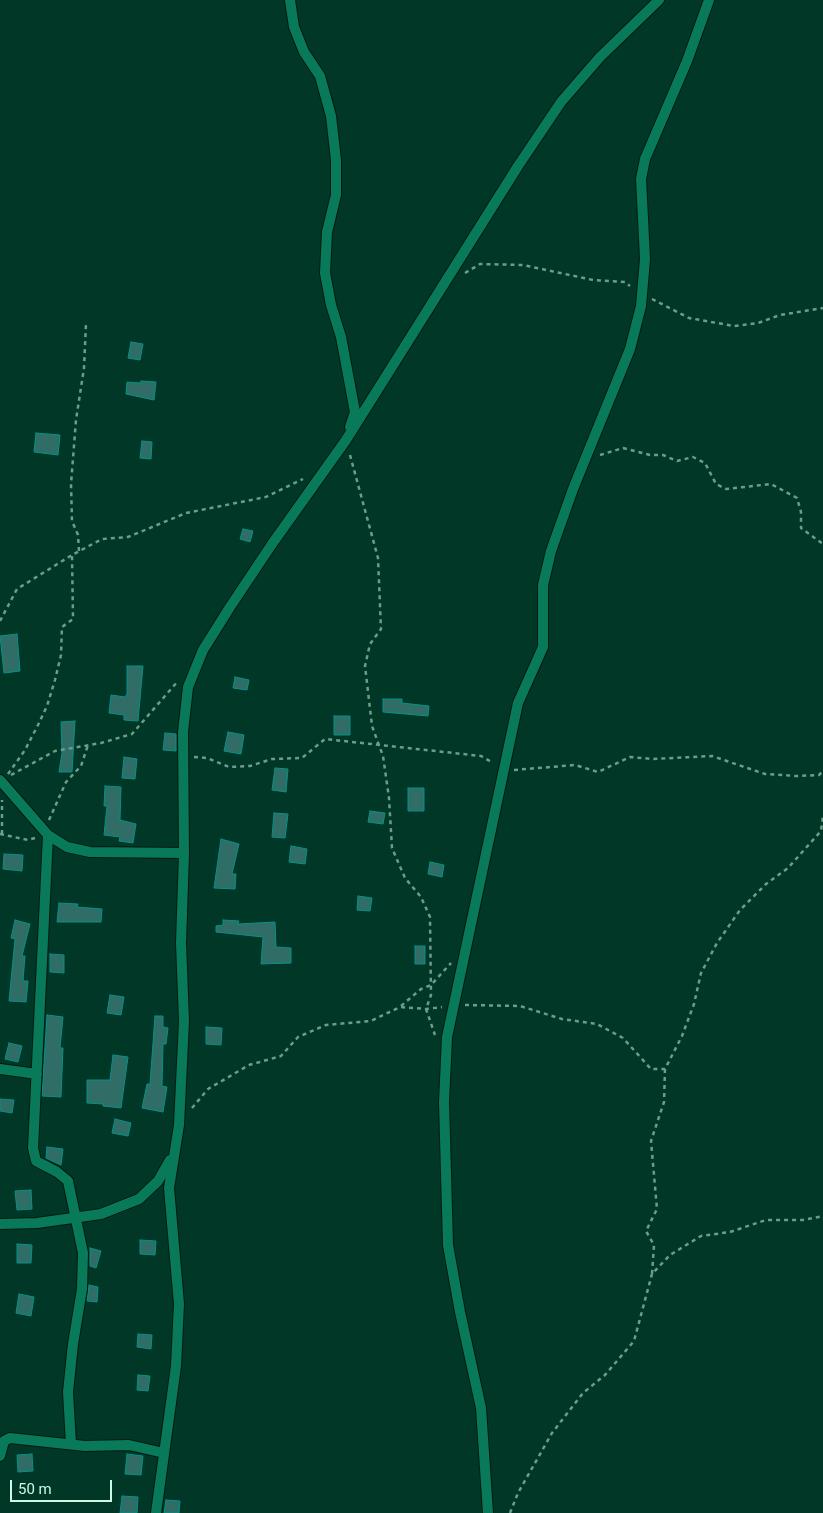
<!DOCTYPE html>
<style>
body{margin:0}
#map{position:relative;width:823px;height:1513px;overflow:hidden;background:#003726;font-family:Roboto,sans-serif}
canvas{display:block}
.scale{position:absolute;left:10px;top:1480px;width:102px;height:22px;box-sizing:border-box;border:2px solid #cdf9e5;border-top:0;padding-left:6px;font-size:15px;line-height:18px;white-space:nowrap;color:#cdf9e5;-webkit-text-stroke:4px #003726;paint-order:stroke}
</style>
<div id="map">
<canvas width="823" height="1513"></canvas>
<div class="scale">50 m</div>
</div>
<script>
const c = document.querySelector('canvas').getContext('2d');
c.lineJoin = 'round';
function paint(path, color) { c.fillStyle = color; c.fill(path, 'evenodd'); }
const shape = rows => new Path2D(rows.map(r => 'M' + r).join(''));
function trace(path, color, width, dash) { c.strokeStyle = color; c.lineWidth = width; c.lineCap = dash ? 'butt' : 'round'; c.setLineDash(dash || []); c.stroke(path); }
const building = shape([
 [131,342,143,344,140,360,128,358,131,342],
 [141,381,156,382,154,400,126,394,127,382,141,383,141,381],
 [36,433,60,435,58,455,34,452,36,433],
 [142,441,152,442,151,459,140,458,142,441],
 [243,529,253,531,250,542,240,539,243,529],
 [17,634,20,671,4,673,0,636,17,634],
 [127,666,143,666,138,721,124,720,124,715,109,713,111,695,125,697,127,694,127,666],
 [235,677,249,680,247,690,233,688,235,677],
 [383,699,402,699,402,703,429,706,428,716,383,712,383,699],
 [334,716,350,716,350,735,334,735,334,716],
 [75,721,72,772,59,772,62,753,61,722,75,721],
 [228,732,244,735,241,754,224,751,228,732],
 [165,733,176,734,176,751,163,750,165,733],
 [124,757,137,759,135,779,122,778,124,757],
 [275,768,288,769,286,792,272,790,275,768],
 [105,786,121,787,120,820,136,824,133,843,119,841,120,837,104,835,107,806,104,806,105,786],
 [408,788,424,788,424,811,408,811,408,788],
 [370,811,385,813,383,824,368,822,370,811],
 [274,813,288,814,285,838,272,837,274,813],
 [221,839,239,844,232,874,236,874,235,889,214,888,221,839],
 [291,846,307,849,305,864,289,862,291,846],
 [4,854,23,855,22,871,3,869,4,854],
 [430,862,444,865,442,877,428,874,430,862],
 [358,896,372,898,370,911,357,910,358,896],
 [59,903,78,904,77,907,102,909,101,922,57,922,59,903],
 [15,920,30,924,22,956,25,956,23,981,28,981,26,1002,9,1001,15,939,11,938,15,920],
 [223,920,239,921,238,924,275,922,276,947,291,948,291,963,261,964,263,937,216,932,216,926,223,925,223,920],
 [415,946,425,946,425,964,415,964,415,946],
 [50,954,64,955,64,973,50,972,50,954],
 [110,995,124,997,121,1015,107,1013,110,995],
 [47,1015,63,1017,60,1048,63,1048,61,1097,42,1096,47,1015],
 [155,1016,163,1016,163,1027,168,1028,166,1044,163,1044,162,1086,167,1087,163,1112,142,1108,147,1084,150,1084,155,1016],
 [206,1027,222,1028,221,1045,206,1044,206,1027],
 [9,1043,22,1046,18,1062,5,1059,9,1043],
 [113,1055,128,1057,121,1108,103,1106,103,1104,87,1103,87,1080,110,1080,113,1055],
 [0,1099,14,1100,12,1113,0,1111,0,1099],
 [115,1119,131,1123,128,1136,112,1133,115,1119],
 [47,1147,63,1149,61,1165,46,1158,47,1147],
 [31,1190,32,1209,17,1210,15,1191,31,1190],
 [140,1240,156,1241,155,1255,140,1254,140,1240],
 [17,1244,32,1245,31,1263,17,1263,17,1244],
 [90,1248,101,1251,96,1268,90,1266,90,1248],
 [89,1285,98,1287,97,1302,87,1301,89,1285],
 [19,1294,34,1297,31,1316,16,1313,19,1294],
 [138,1334,152,1335,151,1349,137,1347,138,1334],
 [138,1375,150,1376,148,1391,137,1390,138,1375],
 [32,1454,33,1471,18,1472,17,1455,32,1454],
 [127,1454,143,1456,141,1475,125,1474,127,1454],
 [122,1496,138,1497,137,1513,120,1513,122,1496],
 [166,1500,180,1501,179,1513,164,1513,166,1500]
]);
paint(building, '#2f6d66');
trace(building, '#019489', 1);
const street = shape([
 [290,0,294,27,304,52,320,76,331,116,336,160,336,195,327,232,325,273,331,305,341,337,355,412,350,427],
 [0,780,48,835,67,847,90,852,184,853],
 [48,835,33,1148,36,1161,57,1172,68,1181,83,1253,82,1289,73,1344,68,1392,71,1444],
 [0,1069,37,1074],
 [0,1224,37,1223,101,1214,139,1199,158,1181,170,1160],
 [0,1456,4,1441,10,1438,85,1446,129,1445,164,1453],
 [156,1513,176,1366,179,1304,169,1188,179,1125,184,1021,181,943,184,853,183,732,188,687,203,650,230,607,272,544,346,440,518,166,561,102,600,57,659,0],
 [488,1513,481,1408,460,1312,448,1245,444,1102,447,1037,518,703,543,647,543,585,551,551,573,489,630,349,641,306,645,259,641,179,645,159,687,61,709,0]
]);
trace(street, '#001b11', 12);
trace(shape([
 [465,273,480,264,523,265,593,280,625,282,630,286],
 [652,299,689,318,734,326,758,323,780,315,823,308],
 [350,455,378,558,381,629,370,644,365,666,372,726,383,756,389,798,392,848,405,878,421,897,430,917,431,995,426,1009,435,1035],
 [600,455,623,448,650,455,663,455,677,461,693,457,705,463,716,484,726,489,771,484,797,498,801,512,801,528,823,544],
 [79,551,78,535,72,521,71,484,76,420,84,368,86,324],
 [0,621,17,589,72,555],
 [194,757,207,758,229,767,250,766,272,759,302,758,325,739,481,756,493,763],
 [514,770,575,765,598,772,630,757,653,759,712,756,765,774,796,776,819,775,823,771],
 [8,774,25,750,38,725,47,706,55,680,61,655,62,627,73,619,72,555,102,539,128,537,186,513,266,497,303,479],
 [11,775,55,751,101,743,132,734,178,681],
 [49,820,66,782,81,766,88,745],
 [0,834,28,840,35,838],
 [2,834,2,800],
 [465,1005,520,1006,562,1019,597,1024,623,1038,651,1069,665,1069,682,1036,694,1004,701,973,717,943,740,910,766,884,788,868,821,831,823,816],
 [401,1006,421,989,431,985,451,963],
 [665,1069,664,1102,651,1141,657,1209,646,1231,654,1245,652,1274,670,1255,701,1236,730,1232,766,1220,803,1220,823,1216],
 [192,1108,208,1089,249,1065,281,1056,298,1037,326,1025,371,1021,400,1007,426,1009,442,1007],
 [510,1513,518,1493,552,1433,583,1393,605,1375,634,1341,652,1274]
]), '#6c9d8b', 2.5, [4, 4]);
trace(street, '#097a59', 10);
</script>
